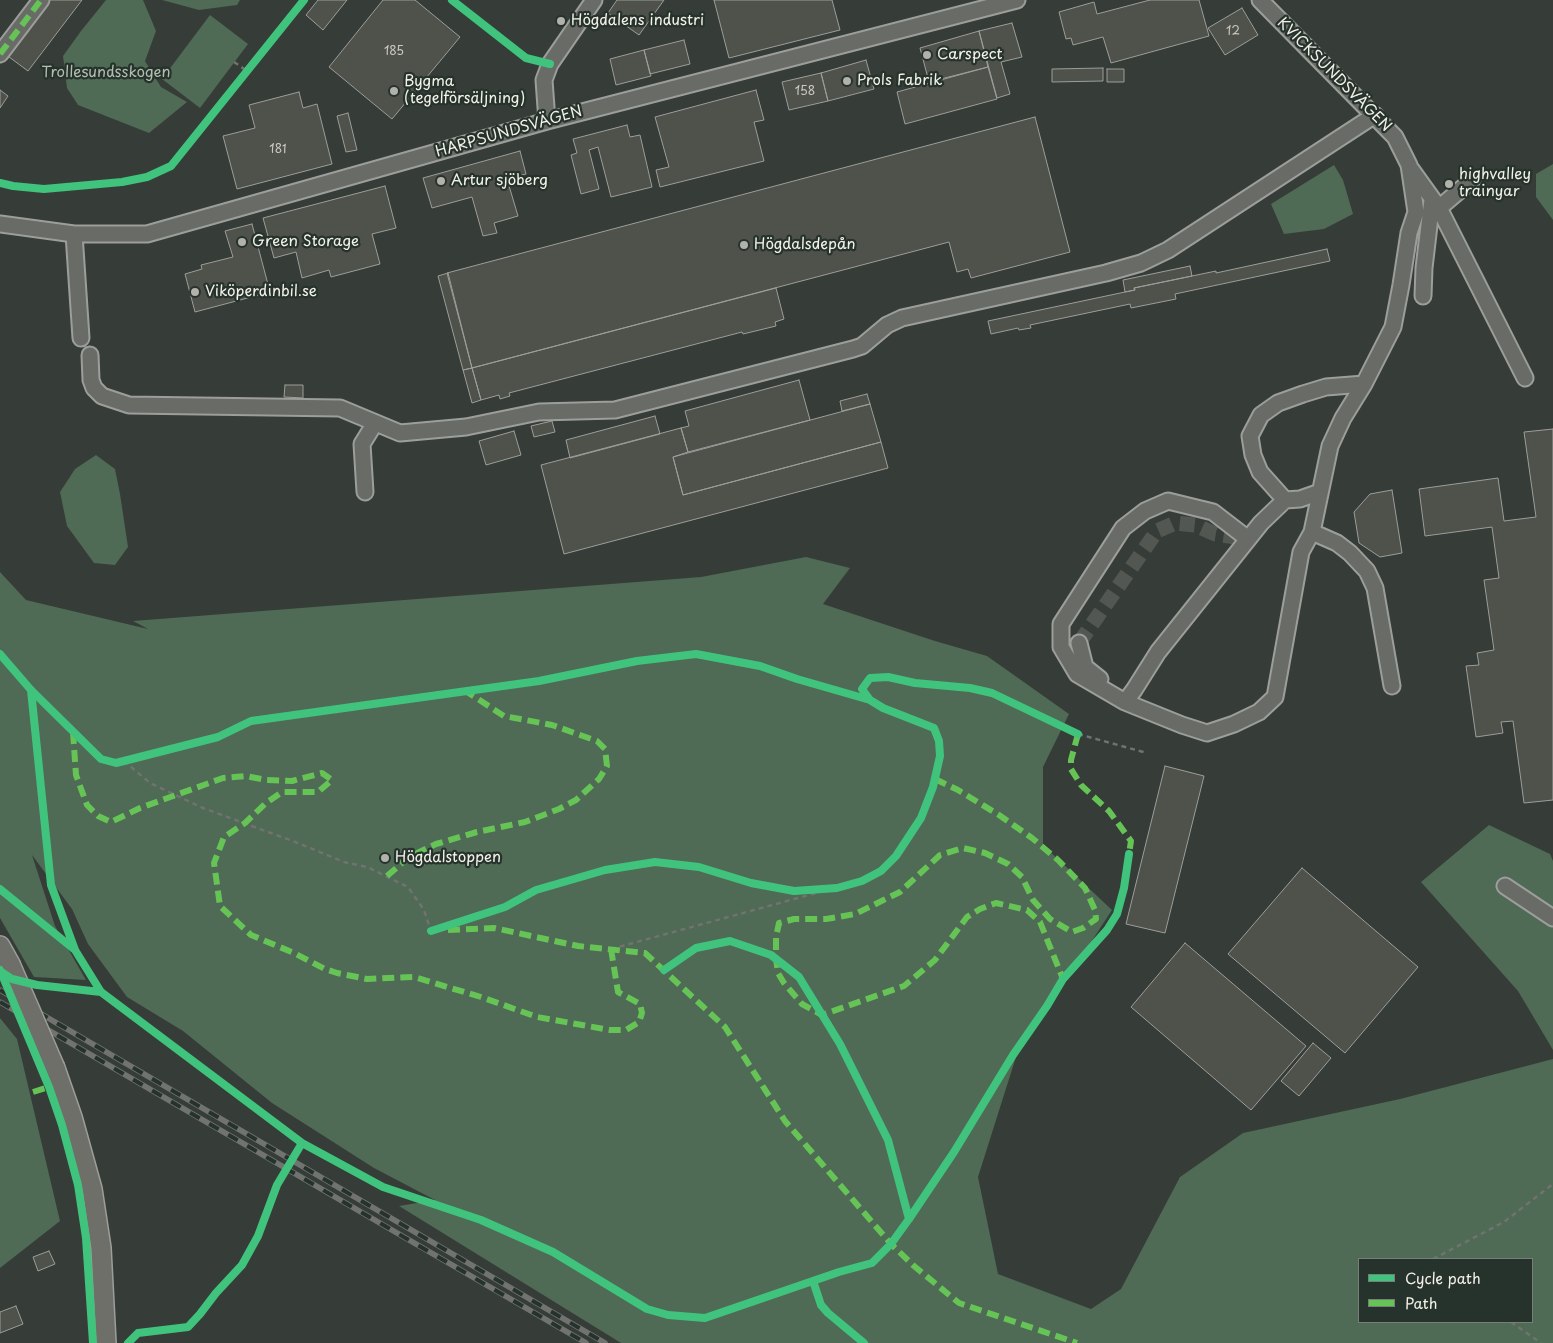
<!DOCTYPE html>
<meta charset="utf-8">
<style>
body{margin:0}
#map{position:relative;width:1553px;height:1343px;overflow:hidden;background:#363c37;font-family:"Playpen Sans",sans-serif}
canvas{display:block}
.legend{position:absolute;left:1358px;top:1258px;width:175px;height:65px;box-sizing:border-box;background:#26332d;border:1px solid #787f78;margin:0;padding:6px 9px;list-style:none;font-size:15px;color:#f4f1e8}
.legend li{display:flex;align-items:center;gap:10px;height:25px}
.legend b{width:25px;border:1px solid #787f78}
</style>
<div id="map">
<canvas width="1553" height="1343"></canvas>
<ul class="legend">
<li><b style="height:6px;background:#40c37c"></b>Cycle path</li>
<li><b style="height:6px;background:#66c356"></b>Path</li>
</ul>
</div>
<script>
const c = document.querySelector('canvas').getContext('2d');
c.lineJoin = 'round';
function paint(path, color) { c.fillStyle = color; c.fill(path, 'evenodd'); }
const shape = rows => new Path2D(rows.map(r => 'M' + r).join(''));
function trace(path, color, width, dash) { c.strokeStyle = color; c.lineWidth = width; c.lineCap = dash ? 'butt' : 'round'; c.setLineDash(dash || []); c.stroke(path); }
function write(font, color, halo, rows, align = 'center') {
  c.font = font + ' "Playpen Sans",sans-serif'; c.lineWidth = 4.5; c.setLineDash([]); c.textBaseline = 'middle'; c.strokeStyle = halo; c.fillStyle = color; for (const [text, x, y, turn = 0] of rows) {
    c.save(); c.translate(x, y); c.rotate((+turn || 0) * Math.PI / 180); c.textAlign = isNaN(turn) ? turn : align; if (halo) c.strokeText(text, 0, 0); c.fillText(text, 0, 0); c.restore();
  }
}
paint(shape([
 [106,0,143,0,156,31,145,61,161,87,187,102,149,133,78,105,67,88,63,56,81,31],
 [162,0,240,0,237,5,199,10],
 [210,15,248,44,200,108,162,79],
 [1553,164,1553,220,1536,197,1536,174],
 [1334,165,1343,180,1353,214,1324,229,1284,234,1271,204],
 [96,455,115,469,120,494,128,547,115,565,94,563,67,526,60,492,75,469],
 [806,557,850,568,823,604,935,641,987,656,1069,714,1043,767,1043,845,1112,910,1016,1057,978,1177,998,1274,1091,1309,1121,1289,1180,1177,1243,1133,1400,1099,1553,1059,1553,1343,621,1343,399,1206,435,1200,374,1168,272,1103,183,1031,127,997,88,944,72,909,32,855,55,926,86,980,34,977,0,918,0,572,26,600,148,629,133,621,701,577],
 [1359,1259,1532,1259,1532,1322,1359,1322],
 [1489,825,1550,854,1553,861,1553,1050,1518,991,1421,882],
 [0,1018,17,1039,60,1221,0,1268]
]), '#4f6a55');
const building = shape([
 [46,0,82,0,28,71,5,54,46,0],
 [318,0,347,0,323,30,306,15,318,0],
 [383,0,415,0,460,37,392,119,329,67,383,0],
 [617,0,664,0,639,35,608,13,617,0],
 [714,0,832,0,840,30,729,58,714,0],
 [1150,0,1199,0,1209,36,1111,63,1103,37,1073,45,1071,38,1066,39,1059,12,1094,2,1097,14,1150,0],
 [1242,8,1258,35,1225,55,1208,28,1242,8],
 [1012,23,1022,57,1001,62,1010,94,997,98,979,31,1012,23],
 [979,31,988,67,929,82,920,48,979,31],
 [684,40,690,64,650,74,644,50,684,40],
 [644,50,651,76,616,85,610,59,644,50],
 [866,60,874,89,828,101,821,73,866,60],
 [988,67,997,99,905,124,897,92,988,67],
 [1103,68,1103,81,1052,82,1052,69,1103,68],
 [1107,69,1124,69,1124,82,1107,82,1107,69],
 [821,73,828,101,789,110,782,82,821,73],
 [0,90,8,96,0,108,0,90],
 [756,90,764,120,754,122,764,161,660,187,656,170,669,167,655,117,756,90],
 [299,92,303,108,317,104,332,164,237,189,223,136,255,128,249,105,299,92],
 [348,113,357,150,346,152,337,116,348,113],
 [1035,117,1070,252,971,278,968,269,957,272,949,242,472,368,447,273,1035,117],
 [627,125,630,137,640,135,652,187,611,197,598,147,589,150,599,189,581,194,571,155,577,153,573,139,627,125],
 [520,151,526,174,507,179,518,216,494,223,497,233,483,236,472,197,432,208,423,178,520,151],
 [385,186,396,228,372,234,380,264,331,277,329,270,302,278,296,252,274,258,263,218,385,186],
 [252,224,270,292,195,312,185,274,202,269,201,265,233,257,225,231,252,224],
 [1327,249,1330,261,1175,294,1176,299,1131,308,1130,304,1030,325,1031,328,1019,330,1018,328,991,334,988,321,1125,292,1135,290,1134,288,1192,276,1216,271,1216,273,1327,249],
 [1190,266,1192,276,1134,288,1135,290,1125,292,1123,280,1190,266],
 [448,273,472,368,463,370,438,276,448,273],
 [776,288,784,319,775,322,776,326,743,334,742,332,509,393,510,396,500,399,499,395,481,400,472,368,776,288],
 [472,368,481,400,472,403,463,370,472,368],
 [799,380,810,420,688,452,681,428,689,426,685,411,799,380],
 [285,385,303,385,303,398,284,397,285,385],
 [867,394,870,404,842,411,840,401,867,394],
 [870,404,881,442,683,495,673,457,870,404],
 [655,416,660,434,570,458,566,440,655,416],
 [552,421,555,432,534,437,531,426,552,421],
 [681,428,688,452,673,457,683,495,881,442,888,468,564,554,541,465,681,428],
 [1553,429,1553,800,1524,803,1513,721,1501,722,1503,733,1476,737,1466,666,1479,665,1477,653,1494,650,1484,580,1499,578,1492,527,1425,536,1419,489,1498,478,1504,521,1536,517,1524,432,1553,429],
 [514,431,521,455,486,465,479,441,514,431],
 [1392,490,1402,553,1380,557,1359,543,1354,512,1370,494,1392,490],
 [1165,766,1204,776,1165,933,1126,924,1165,766],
 [1302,868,1418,967,1345,1053,1228,954,1302,868],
 [1185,943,1306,1046,1251,1110,1131,1007,1185,943],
 [1313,1043,1331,1058,1299,1096,1281,1081,1313,1043],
 [49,1251,55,1264,38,1271,33,1257,49,1251],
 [16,1306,23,1324,0,1333,0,1312,16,1306]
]);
paint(building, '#4f514b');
trace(building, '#9c9e9b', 1);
trace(shape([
 [1079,643,1157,531,1175,523,1195,525,1215,534,1248,539]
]), '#525752', 15, [15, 8]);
const minor = shape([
 [0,54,41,0],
 [547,121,544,80,550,64,594,0],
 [1411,169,1439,208,1525,378],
 [1439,208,1472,180],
 [0,224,74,234,147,234,547,121,1017,0],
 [74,234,81,338],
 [1423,296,1424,268,1432,200],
 [90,355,91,380,94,388,102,396,129,405,340,408,400,433,466,427,539,412,615,410,853,349,862,346,887,325,902,318,1106,273,1141,263,1168,250,1375,115],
 [365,492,362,444,375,423],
 [1285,500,1260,472,1253,455,1250,436,1261,415,1278,403,1303,394,1326,387,1364,384],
 [1312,532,1337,543,1350,553,1367,571,1375,588,1392,686],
 [1248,539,1213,512,1168,501,1145,511,1123,528,1061,624,1061,647,1077,674,1125,702,1182,725,1207,733,1234,724,1259,712,1275,697,1301,552,1312,532,1330,446,1343,418,1364,384,1393,327,1401,285,1409,233,1416,212,1409,165,1395,137,1260,0],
 [1079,643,1085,667,1100,679],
 [1125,702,1134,690,1158,652,1261,523,1285,500,1300,499,1320,492],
 [1505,886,1553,918]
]);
const major = shape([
 [0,946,10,964],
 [55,1068,72,1117,92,1189,101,1248,106,1343]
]);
trace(minor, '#9c9e9b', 19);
trace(major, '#9c9e9b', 22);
trace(shape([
 [234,62,247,71],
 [1078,734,1147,753],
 [124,761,150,783,203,808,298,843,344,862,367,867,408,887,424,910,431,931],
 [0,889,75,950],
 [611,949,831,889],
 [664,970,696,948,730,941,771,955,799,977,840,1044,888,1140,909,1219],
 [1433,1259,1504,1222,1553,1184],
 [1511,1322,1541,1343]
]), '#707370', 2.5, [5, 4]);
trace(minor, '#686b66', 15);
trace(major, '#6e6f68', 19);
const rail = shape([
 [0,990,605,1343],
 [0,1002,586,1343]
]);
trace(rail, '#707370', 5.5);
trace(rail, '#26332d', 4, [11]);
const majorBridge = shape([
 [10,964,55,1068]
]);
trace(majorBridge, '#9c9e9b', 22, []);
trace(majorBridge, '#6e6f68', 19);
trace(shape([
 [0,54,41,0],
 [73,732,76,775,87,805,98,816,111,822,140,808,223,778,246,776,266,780,292,781,322,773,332,780,318,792,282,792,266,803,245,823,224,837,214,863,220,906,251,935,294,953,325,969,337,973,367,979,414,977,481,997,537,1017,610,1030,626,1030,639,1022,642,1013,640,1004,618,992,611,949],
 [1078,734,1071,760,1071,769,1081,785,1109,811,1131,841,1129,854],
 [935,779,958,790,999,815,1032,838,1058,860,1085,888,1095,910,1096,919,1083,928,1072,932,1050,919,1033,900,1022,877,1008,864,985,853,963,848,940,855,900,892,855,914,826,919,794,919,779,923,776,937,776,959,778,973,784,983,802,1004,822,1015,904,986,935,960,967,917,980,909,996,903,1027,910,1040,922,1063,979],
 [387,876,409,857,436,844,477,832,525,822,559,809,576,800,599,779,607,766,605,749,597,741,552,725,504,716,467,692],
 [448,930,494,928,578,946,645,953,725,1027,785,1121,891,1244,914,1266,959,1303,1077,1343],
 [33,1092,49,1087]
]), '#66c356', 6, [12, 6]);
trace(shape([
 [452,0,526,58,550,64],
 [0,183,13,186,44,189,122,182,147,177,171,166,304,0],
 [0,654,31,690,101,759,116,763,218,737,251,721,539,681,637,661,696,654,760,666,797,679,870,700],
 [31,690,51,885,75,950,101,992,302,1143,383,1187,481,1220,553,1252,647,1309,668,1315,705,1318,839,1272,872,1263,891,1244,909,1219,954,1152,1013,1055,1047,1006,1063,979,1107,930,1117,914,1124,888,1129,854],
 [0,889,75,950],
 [431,931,505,907,536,890,605,870,655,862,699,867,751,883,794,891,837,888,862,881,881,871,896,856,921,818,933,787,940,756,939,741,934,728,883,708,870,700,862,689,870,678,888,677,915,683,970,688,992,693,1078,734],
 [0,970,49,1087,62,1125,78,1185,86,1238,93,1343],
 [664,970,696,948,730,941,771,955,799,977,840,1044,888,1140,909,1219],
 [0,971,12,979,37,985,101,992],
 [813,1281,821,1305,828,1313,864,1343],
 [128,1343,138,1333,188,1327,200,1314,216,1293,242,1265,258,1236,277,1185,302,1143]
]), '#40c37c', 8);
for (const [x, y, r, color] of [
 [561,21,5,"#b2b2aa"],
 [927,55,5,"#b2b2aa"],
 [847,81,5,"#b2b2aa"],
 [394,91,5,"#b2b2aa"],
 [441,181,5,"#b2b2aa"],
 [1449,184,5,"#b2b2aa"],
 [242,242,5,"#b2b2aa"],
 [744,245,5,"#b2b2aa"],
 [195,292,5,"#b2b2aa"],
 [385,858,5,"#b2b2aa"]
]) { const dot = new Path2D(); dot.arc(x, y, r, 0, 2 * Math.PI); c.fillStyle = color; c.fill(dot); trace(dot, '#26332d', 2); }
write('12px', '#cbc9c1', null, [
 ["12",1233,32],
 ["185",394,52],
 ["158",805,92],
 ["181",278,150]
]);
write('15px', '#f4f1e8', '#26332d', [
 ["Högdalens industri",571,21],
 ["Carspect",937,55],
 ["Prols Fabrik",857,81],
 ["Bygma",404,82],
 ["(tegelförsäljning)",404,99],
 ["highvalley",1459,175],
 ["trainyar",1459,192],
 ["Artur sjöberg",451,181],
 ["Green Storage",252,242],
 ["Högdalsdepån",754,245],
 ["Viköperdinbil.se",205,292],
 ["Högdalstoppen",395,858]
], 'left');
write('15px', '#b4beaf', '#26332d', [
 ["Trollesundsskogen",106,73]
]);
write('15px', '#f4f1e8', '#26332d', [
 ["KVICKSUNDSVÄGEN",1334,75,45],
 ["HARPSUNDSVÄGEN",509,132,-16]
]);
</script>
